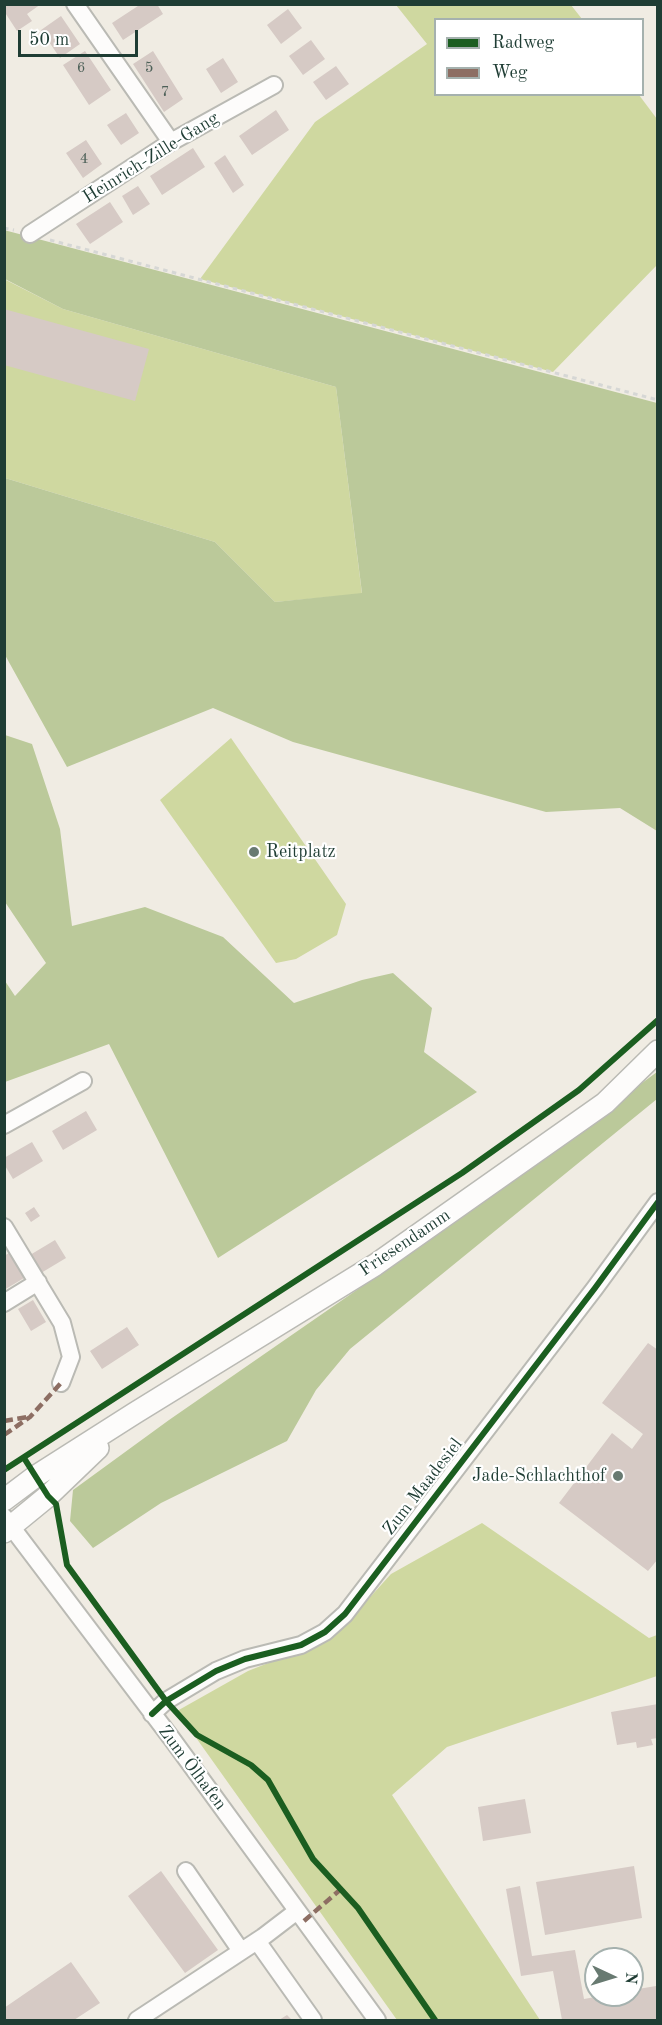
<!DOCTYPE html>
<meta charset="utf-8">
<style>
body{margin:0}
#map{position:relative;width:662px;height:2025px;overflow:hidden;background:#f0ece3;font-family:"Old Standard TT",serif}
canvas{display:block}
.frame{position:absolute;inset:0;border:6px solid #1f3d34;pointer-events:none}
.legend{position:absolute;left:434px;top:18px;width:210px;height:78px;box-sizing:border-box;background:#fff;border:2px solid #a5b1ae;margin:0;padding:8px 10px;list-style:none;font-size:18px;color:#1f3d34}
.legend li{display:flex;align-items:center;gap:12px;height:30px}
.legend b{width:30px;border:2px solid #a5b1ae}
.north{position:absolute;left:584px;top:1947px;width:60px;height:60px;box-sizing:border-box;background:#fff;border:2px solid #a5b1ae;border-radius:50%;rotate:94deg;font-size:16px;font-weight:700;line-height:24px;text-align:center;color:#1f3d34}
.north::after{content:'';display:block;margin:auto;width:21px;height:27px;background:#687a71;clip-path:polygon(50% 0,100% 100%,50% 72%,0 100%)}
.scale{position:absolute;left:18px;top:30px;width:120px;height:27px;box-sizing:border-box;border:3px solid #1f3d34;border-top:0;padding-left:8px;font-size:18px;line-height:21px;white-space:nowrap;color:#1f3d34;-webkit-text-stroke:4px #fff;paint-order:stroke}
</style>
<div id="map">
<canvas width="662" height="2025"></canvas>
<div class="frame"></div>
<ul class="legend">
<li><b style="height:8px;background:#1b5e20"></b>Radweg</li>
<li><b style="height:8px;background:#8d6e63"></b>Weg</li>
</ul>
<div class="north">N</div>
<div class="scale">50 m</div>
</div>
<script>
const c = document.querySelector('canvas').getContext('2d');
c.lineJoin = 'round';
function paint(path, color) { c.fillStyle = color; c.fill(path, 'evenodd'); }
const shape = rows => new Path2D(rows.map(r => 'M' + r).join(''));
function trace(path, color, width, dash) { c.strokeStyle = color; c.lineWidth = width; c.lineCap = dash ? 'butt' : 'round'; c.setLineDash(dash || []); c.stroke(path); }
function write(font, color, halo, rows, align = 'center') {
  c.font = font + ' "Old Standard TT",serif'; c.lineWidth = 4.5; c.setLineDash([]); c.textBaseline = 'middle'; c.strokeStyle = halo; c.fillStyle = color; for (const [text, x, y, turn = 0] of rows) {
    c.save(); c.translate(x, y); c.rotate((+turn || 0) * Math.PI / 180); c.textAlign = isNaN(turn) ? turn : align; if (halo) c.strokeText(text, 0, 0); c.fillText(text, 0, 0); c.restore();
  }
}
paint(shape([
 [396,5,571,5,582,19,436,20,436,94,639,95,657,119,657,265,553,372,200,279,315,122,427,44],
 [4,279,63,309,336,387,362,594,275,602,215,542,5,478],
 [231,738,346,904,337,935,296,959,276,963,160,800],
 [482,1523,649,1638,657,1635,657,1676,447,1747,392,1795,540,2020,397,2020,177,1711,248,1671,334,1637,391,1574]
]), '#cfd8a0');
paint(shape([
 [4,230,657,403,657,831,620,808,546,812,293,742,213,708,67,767,5,655,5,478,215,542,275,602,362,593,336,387,63,309,5,279],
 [5,735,32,744,60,829,72,926,145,907,223,937,294,1003,362,980,393,973,432,1008,424,1052,477,1092,218,1258,109,1044,5,1082,5,981,15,996,46,963,5,902],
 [657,1072,657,1099,350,1349,316,1390,287,1441,161,1503,93,1548,70,1521,73,1490,169,1420,403,1258]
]), '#bbc99a');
paint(shape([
 [4,4,41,4,27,14,32,21,17,31,4,11],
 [141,4,157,4,163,14,123,40,112,23],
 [288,9,302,28,281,44,267,25],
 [61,16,80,44,60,58,41,30],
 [311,40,325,59,303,75,289,56],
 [85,51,111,90,89,105,63,65],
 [153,51,183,99,164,112,133,64],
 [223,58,238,82,221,93,206,69],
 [336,66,349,84,326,100,313,82],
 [276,110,289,130,252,155,239,136],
 [126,113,139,133,121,145,107,125],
 [86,140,102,164,83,178,66,153],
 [193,148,205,167,162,195,150,176],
 [225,155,244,185,233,193,214,163],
 [138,186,150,204,133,215,122,196],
 [110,202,123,222,90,244,76,224],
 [4,309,149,349,135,401,4,365],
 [86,1111,97,1130,63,1150,52,1131],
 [32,1142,43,1161,13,1179,4,1164,4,1158],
 [34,1207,40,1216,31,1222,25,1213],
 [55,1240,66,1258,41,1273,30,1255],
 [9,1253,24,1278,4,1290,4,1256],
 [33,1300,46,1322,31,1331,18,1309],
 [127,1327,139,1345,102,1369,90,1351],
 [648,1343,658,1350,658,1559,648,1571,559,1503,612,1433,632,1449,643,1434,602,1403],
 [658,1704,658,1738,651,1739,653,1745,637,1748,636,1742,617,1745,611,1712],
 [525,1799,531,1833,483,1841,478,1807],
 [634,1866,642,1918,545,1935,536,1882],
 [161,1871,218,1950,185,1973,128,1896],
 [520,1886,532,1956,575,1950,584,1999,606,1995,632,1995,632,1990,656,1986,658,2020,562,2020,553,1971,521,1976,506,1889],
 [71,1962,100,2003,74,2020,4,2020,4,2008],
 [287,2015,292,2020,279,2020]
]), '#d6cac5');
const minor = shape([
 [75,4,171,142],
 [30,234,171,142,274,85],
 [4,1125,83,1081],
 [4,1227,62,1323,71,1357,61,1383],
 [4,1303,38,1282],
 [4,1517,172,1739,377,2020],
 [152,1714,166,1701,216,1671,245,1659,301,1645,325,1632,345,1614,595,1288,658,1202],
 [186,1871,241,1951],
 [257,1941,313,2020],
 [137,2020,263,1937,297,1911]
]);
const major = shape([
 [4,1500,36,1476,135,1413,375,1265,605,1103,658,1051],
 [4,1532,48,1496,98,1448]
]);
trace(minor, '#babab4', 20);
trace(major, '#babab4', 24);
trace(shape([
 [4,228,14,230],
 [50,240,658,400]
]), '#d6d7d5', 3, [4.5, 4.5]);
trace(minor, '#fdfcfb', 16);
trace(major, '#fdfcfb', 21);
trace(shape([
 [4,1421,28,1417],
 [4,1435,30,1417,61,1383],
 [304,1921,341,1889]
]), '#8d6e63', 4.5, [9, 4.5]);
trace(shape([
 [24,1458,48,1496,56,1504,67,1565,166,1701,197,1735,251,1765,268,1780,313,1859,358,1908,435,2020],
 [4,1470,462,1173,579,1090,658,1020],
 [152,1714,166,1701,216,1671,245,1659,301,1645,325,1632,345,1614,595,1288,658,1202]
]), '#1b5e20', 6);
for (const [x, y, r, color] of [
 [254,852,6,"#687a71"],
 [618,1476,6,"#687a71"]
]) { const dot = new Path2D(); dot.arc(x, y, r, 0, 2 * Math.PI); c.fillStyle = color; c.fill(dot); trace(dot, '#fff', 2); }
write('15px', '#4d6058', null, [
 ["6",81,68],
 ["5",149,68],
 ["7",165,92],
 ["4",84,159]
]);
write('18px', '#1f3d34', '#fff', [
 ["Heinrich-Zille-Gang",151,158,-32],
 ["Friesendamm",405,1243,-34],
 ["Zum Maadesiel",423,1487,-52],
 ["Zum Ölhafen",192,1768,53]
]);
write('18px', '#1f3d34', '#fff', [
 ["Reitplatz",266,852],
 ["Jade-Schlachthof",606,1476,"right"]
], 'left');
</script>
